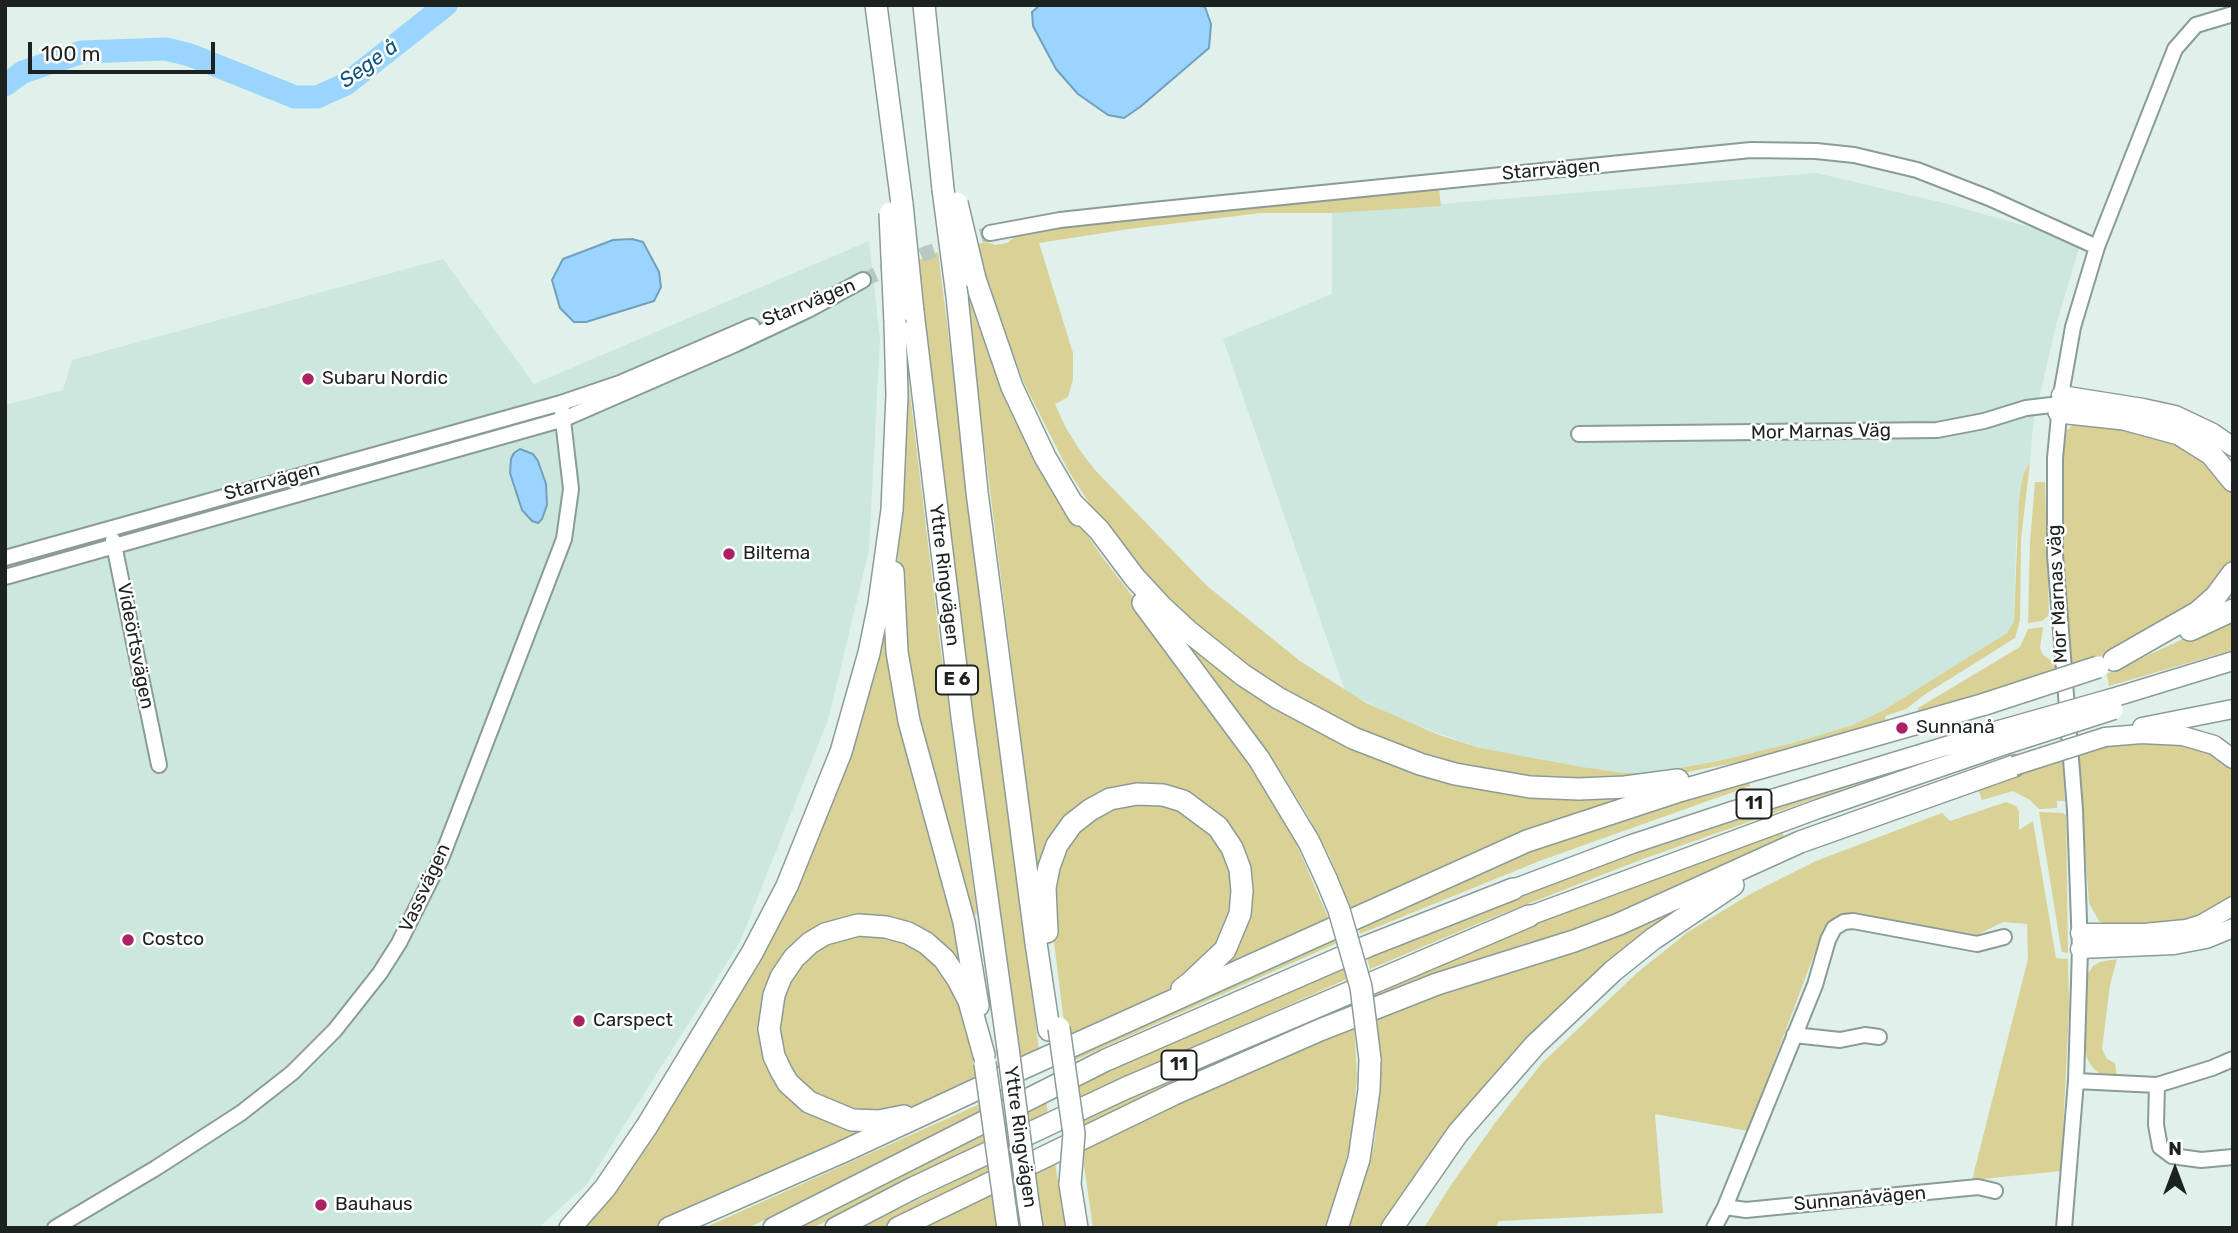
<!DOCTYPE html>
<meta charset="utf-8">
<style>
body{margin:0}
#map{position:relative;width:2238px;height:1233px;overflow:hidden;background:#dff1ea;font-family:Rubik,sans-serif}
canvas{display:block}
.frame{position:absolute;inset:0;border:7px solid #1c2220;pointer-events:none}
.north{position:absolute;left:2140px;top:1135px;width:70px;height:70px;-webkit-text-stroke:5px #fff;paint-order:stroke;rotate:0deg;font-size:19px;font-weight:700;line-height:28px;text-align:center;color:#1c2220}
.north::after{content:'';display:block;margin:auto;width:24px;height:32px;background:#1c2220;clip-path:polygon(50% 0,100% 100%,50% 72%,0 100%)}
.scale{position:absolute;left:28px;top:42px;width:187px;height:32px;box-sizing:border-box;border:4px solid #1c2220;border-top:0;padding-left:9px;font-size:21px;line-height:24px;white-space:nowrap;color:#1c2220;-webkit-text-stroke:5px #fff;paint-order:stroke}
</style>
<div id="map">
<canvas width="2238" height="1233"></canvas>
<div class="frame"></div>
<div class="north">N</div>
<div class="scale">100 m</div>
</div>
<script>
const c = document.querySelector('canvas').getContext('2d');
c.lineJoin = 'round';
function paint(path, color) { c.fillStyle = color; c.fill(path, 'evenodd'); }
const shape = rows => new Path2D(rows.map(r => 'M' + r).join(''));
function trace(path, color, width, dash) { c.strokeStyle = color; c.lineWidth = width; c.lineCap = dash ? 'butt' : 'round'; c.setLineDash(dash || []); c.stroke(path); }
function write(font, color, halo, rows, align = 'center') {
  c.font = font + ' Rubik,sans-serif'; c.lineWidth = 5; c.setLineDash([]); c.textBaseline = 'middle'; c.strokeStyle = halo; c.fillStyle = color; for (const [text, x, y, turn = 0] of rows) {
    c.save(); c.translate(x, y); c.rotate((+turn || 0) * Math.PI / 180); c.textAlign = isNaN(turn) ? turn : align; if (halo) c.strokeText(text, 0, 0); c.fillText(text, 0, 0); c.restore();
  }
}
paint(shape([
 [1816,173,1948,204,2075,240,2079,248,2056,325,2033,425,2030,462,2023,475,2016,544,2014,621,2007,633,1884,710,1853,725,1793,743,1718,761,1651,773,1626,773,1582,767,1480,748,1400,719,1345,691,1223,339,1332,294,1332,213],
 [869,241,880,339,869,550,828,720,740,942,587,1184,538,1228,5,1228,5,405,63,390,72,360,443,259,534,384]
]), '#cce7dd');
paint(shape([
 [1439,188,1441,206,1332,213,1261,213,1129,229,1039,243,1073,353,1073,379,1068,397,1055,404,1065,426,1079,449,1095,470,1206,585,1300,661,1366,703,1439,735,1480,748,1582,767,1626,773,1651,773,1718,761,1793,743,1853,725,1884,710,2007,633,2014,621,2019,500,2023,475,2030,462,2021,539,2020,620,2015,638,1924,695,1906,709,1885,716,1886,722,1739,762,1688,772,1644,778,1532,779,1432,761,1326,717,1253,671,1160,595,1107,531,1068,470,1025,385,982,276,975,244,987,242,995,245,1007,243,1025,229,1190,209,1328,200],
 [938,252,1039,1050,1018,1059,982,798,916,261],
 [963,274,1059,494,1103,558,1147,615,1255,766,1288,825,1331,924,1206,980,1247,907,1209,810,1104,795,1038,875],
 [904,344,941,652,977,914,968,918,915,721,900,594,898,557],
 [2097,422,2189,445,2230,487,2233,494,2233,560,2215,589,2117,650,2070,668,2060,553,2060,471,2065,432,2075,423],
 [2035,482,2045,482,2049,615,2042,621,2028,623,2030,543],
 [886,600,970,987,949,956,841,920,767,993,783,1084,886,1125,655,1228,578,1228,760,953],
 [2233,616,2233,650,2109,686,2107,674],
 [1170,624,1430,774,1660,790,1352,911,1329,855,1307,814,1272,758],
 [2043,627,2040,648,2043,655,2055,663,2056,672,1919,713,1918,708,2020,647,2028,629],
 [2162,739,2203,747,2233,766,2233,897,2209,913,2177,923,2109,926,2099,921,2089,903,2078,753,2107,744],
 [1948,752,1643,859,1489,919,1370,969,1366,955,1624,853],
 [2062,758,2065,801,2057,801,2057,808,2039,809,2030,800,2013,791,1982,800,1979,791,2004,777],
 [1748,780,1750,786,1542,860,1360,934,1358,925,1534,844],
 [1139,801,1175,807,1213,833,1230,863,1233,913,1217,948,1189,977,1155,997,1066,1039,1054,942,1051,906,1053,878,1070,840,1099,813],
 [2006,802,2016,806,2019,812,2019,830,2033,821,2056,958,2068,959,2069,1009,2061,1171,1972,1180,2028,959,2027,924,2003,922,1973,937,1842,915,1829,922,1824,928,1748,1131,1655,1114,1663,1213,1499,1221,1495,1228,1424,1228,1451,1185,1495,1123,1542,1063,1638,972,1688,932,1752,893,1816,861,1942,813,1950,821],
 [2039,812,2063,813,2066,815,2068,953,2062,952,2061,948],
 [1781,829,1784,837,1670,894,1608,921,1375,998,1374,992,1442,963,1598,898],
 [1710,887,1508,1060,1491,1079,1432,1154,1382,1228,1348,1228,1368,1170,1375,1139,1381,1070,1377,1012],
 [886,934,930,956,958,994,975,1052,977,1077,916,1105,887,1113,859,1114,806,1091,789,1070,778,1037,779,1000,806,956,839,936],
 [1335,935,1337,943,1069,1063,1069,1056],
 [2117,959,2110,985,2102,1049,2107,1059,2115,1063,2117,1077,2099,1073,2092,1067,2087,1058,2085,1044,2087,975,2093,966,2100,962],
 [1344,965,1347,979,1074,1101,1072,1086],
 [1351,1001,1352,1009,1078,1131,1077,1123,1177,1077],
 [1354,1022,1357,1078,1351,1141,1335,1200,1324,1228,1093,1228,1082,1151,1175,1103],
 [1046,1099,1048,1114,1027,1123,1025,1109],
 [982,1103,983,1112,748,1228,704,1228],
 [984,1128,986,1144,812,1228,782,1228],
 [1055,1162,1065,1228,1042,1228,1034,1173],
 [988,1165,990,1173,885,1228,861,1228],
 [992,1192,997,1228,923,1228,974,1201]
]), '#d9d195');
const water = shape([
 [1040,5,1197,5,1205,7,1211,24,1209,48,1140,107,1124,118,1108,115,1078,94,1056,69,1033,26,1032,12,1040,5],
 [632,239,643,242,659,272,661,287,654,301,586,322,574,322,560,308,552,280,563,259,613,240,632,239],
 [520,449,533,454,538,461,546,484,547,505,542,519,538,523,532,521,522,510,510,473,511,459,514,453,520,449]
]);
paint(water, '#9ad5ff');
trace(water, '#749fbc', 2);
trace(shape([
 [5,85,23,72,82,52,166,49,190,55,295,97,317,97,346,84,446,5]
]), '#9ad5ff', 23);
trace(shape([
 [863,280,926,253,990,233]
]), '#b8c8c2', 14, [14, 7]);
const minor = shape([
 [990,233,1060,220,1143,211,1751,150,1816,151,1854,155,1917,170,1989,198,2097,247],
 [1579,434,1937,430,1984,421,2026,408,2060,404],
 [113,540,159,765],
 [5,558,561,403,620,383,752,326],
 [5,577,564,419,736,344,808,310,863,280],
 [1794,1035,1840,1040,1865,1035,1879,1037],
 [2076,1081,2157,1085,2212,1068,2233,1059],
 [2157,1085,2156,1125,2160,1147,2172,1156,2201,1160,2233,1157],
 [1725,1207,1746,1210,1978,1187,1995,1191],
 [55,1228,156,1168,241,1113,292,1073,335,1030,380,973,399,943,441,859,564,539,571,489,561,403],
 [1714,1228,1725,1207,1815,985,1828,940,1834,928,1844,922,1853,921,1977,944,2004,937],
 [2064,1228,2076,1081,2080,949,2075,810,2055,555,2055,458,2061,395,2073,327,2097,247,2175,49,2196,25,2233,14]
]);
const major = shape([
 [2061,395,2143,408,2175,415,2213,433,2233,447],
 [2112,698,2233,661],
 [2142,727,2233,709],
 [2105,737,2141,734,2183,736,2214,745,2233,759],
 [1513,889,1632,844,1735,810,1999,730],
 [1529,916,1818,809,2005,745],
 [2080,933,2144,933,2186,929,2202,924,2233,906],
 [2080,949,2174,945,2206,939,2233,928]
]);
const highway = shape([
 [876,5,902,204],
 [924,5,943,189],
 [975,279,1012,387,1045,457,1079,515],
 [957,296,977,492,1036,943,1049,1030],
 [913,312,962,717,1008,1048],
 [2059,412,2124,419,2179,434,2211,454,2233,481],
 [1072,503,1099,530,1135,578,1161,606,1188,631,1243,675,1278,698,1353,738,1420,764,1455,774,1530,787,1579,789,1625,787,1678,780],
 [893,572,897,652,909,721,964,922,978,1006],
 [1143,603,1259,759,1309,842,1327,881],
 [2190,630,2233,610],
 [2114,660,2198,612,2216,596,2233,573],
 [1047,932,1045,888,1049,867,1057,845,1072,824,1090,810,1110,799,1137,794,1163,795,1183,801,1218,827,1232,848,1240,869,1242,891,1240,914,1225,950,1190,983,1182,989],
 [904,1116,879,1121,852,1120,809,1102,788,1083,781,1071,774,1056,769,1029,774,995,781,977,794,958,810,943,825,934,858,925,886,927,908,933,926,943,944,959,957,978,969,1001,984,1055],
 [1070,1184,1077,1228],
 [1028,1202,1032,1228],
 [1005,1207,1008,1228],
 [570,1228,605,1188,647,1126,752,953,787,886,841,752,869,653,879,604,892,510,897,395,895,323],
 [669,1228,840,1153,1001,1078,1527,841,1676,792,1985,704],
 [774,1228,1106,1060,1368,946,1513,889],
 [836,1228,913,1188,1126,1088,1529,916],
 [898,1228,1174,1094,1320,1030,1437,984,1574,941,1619,924,1800,842,2014,766],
 [1337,1228,1359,1159,1369,1090,1370,1059],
 [1392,1228,1458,1133,1535,1045,1613,971,1653,939,1733,885]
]);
trace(minor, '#8b9c96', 18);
trace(major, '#8b9c96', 21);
trace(highway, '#8b9c96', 24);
trace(minor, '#fff', 14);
trace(major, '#fff', 18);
trace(highway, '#fff', 21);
const majorBridge = shape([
 [1999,730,2112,698],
 [2005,745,2114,710],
 [2014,766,2105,737]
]);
const highwayBridge = shape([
 [943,189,957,296],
 [957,203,975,279],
 [902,204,913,312],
 [890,213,895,323],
 [1985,704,2098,667],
 [1327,881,1339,910,1361,987,1370,1059],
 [1059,1028,1074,1134,1070,1184],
 [1008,1048,1028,1202],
 [985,1063,1005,1207]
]);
trace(majorBridge, '#8b9c96', 21, []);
trace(highwayBridge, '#8b9c96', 24, []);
trace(majorBridge, '#fff', 18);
trace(highwayBridge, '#fff', 21);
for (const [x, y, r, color] of [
 [308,379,7,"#ab2162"],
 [729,554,7,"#ab2162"],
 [1902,728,7,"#ab2162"],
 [128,940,7,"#ab2162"],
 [579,1021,7,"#ab2162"],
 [321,1205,7,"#ab2162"]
]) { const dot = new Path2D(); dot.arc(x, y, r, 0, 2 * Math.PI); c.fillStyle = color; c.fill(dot); trace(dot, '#fff', 2.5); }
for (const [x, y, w] of [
 [957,680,42],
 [1754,804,35],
 [1179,1065,35]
]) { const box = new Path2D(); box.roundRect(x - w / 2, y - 14.5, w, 29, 5); c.fillStyle = '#fff'; c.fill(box); trace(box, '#1c2220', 2); }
write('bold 18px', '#1c2220', null, [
 ["E 6",957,680],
 ["11",1754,804],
 ["11",1179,1065]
]);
write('19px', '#1c2220', '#fff', [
 ["Starrvägen",1551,170,-5],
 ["Starrvägen",809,303,-22],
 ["Mor Marnas Väg",1821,432,-1],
 ["Starrvägen",272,482,-15],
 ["Yttre Ringvägen",944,575,83],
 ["Mor Marnas väg",2058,594,-93],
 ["Videörtsvägen",135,646,79],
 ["Vassvägen",425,888,-65],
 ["Yttre Ringvägen",1020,1137,82],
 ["Sunnanåvägen",1860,1199,-5]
]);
write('19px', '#1c2220', '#fff', [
 ["Subaru Nordic",322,379],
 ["Biltema",743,554],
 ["Sunnanå",1916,728],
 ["Costco",142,940],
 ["Carspect",593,1021],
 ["Bauhaus",335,1205]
], 'left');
write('italic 21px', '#0f547b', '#fff', [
 ["Sege å",369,64,-36]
]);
</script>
